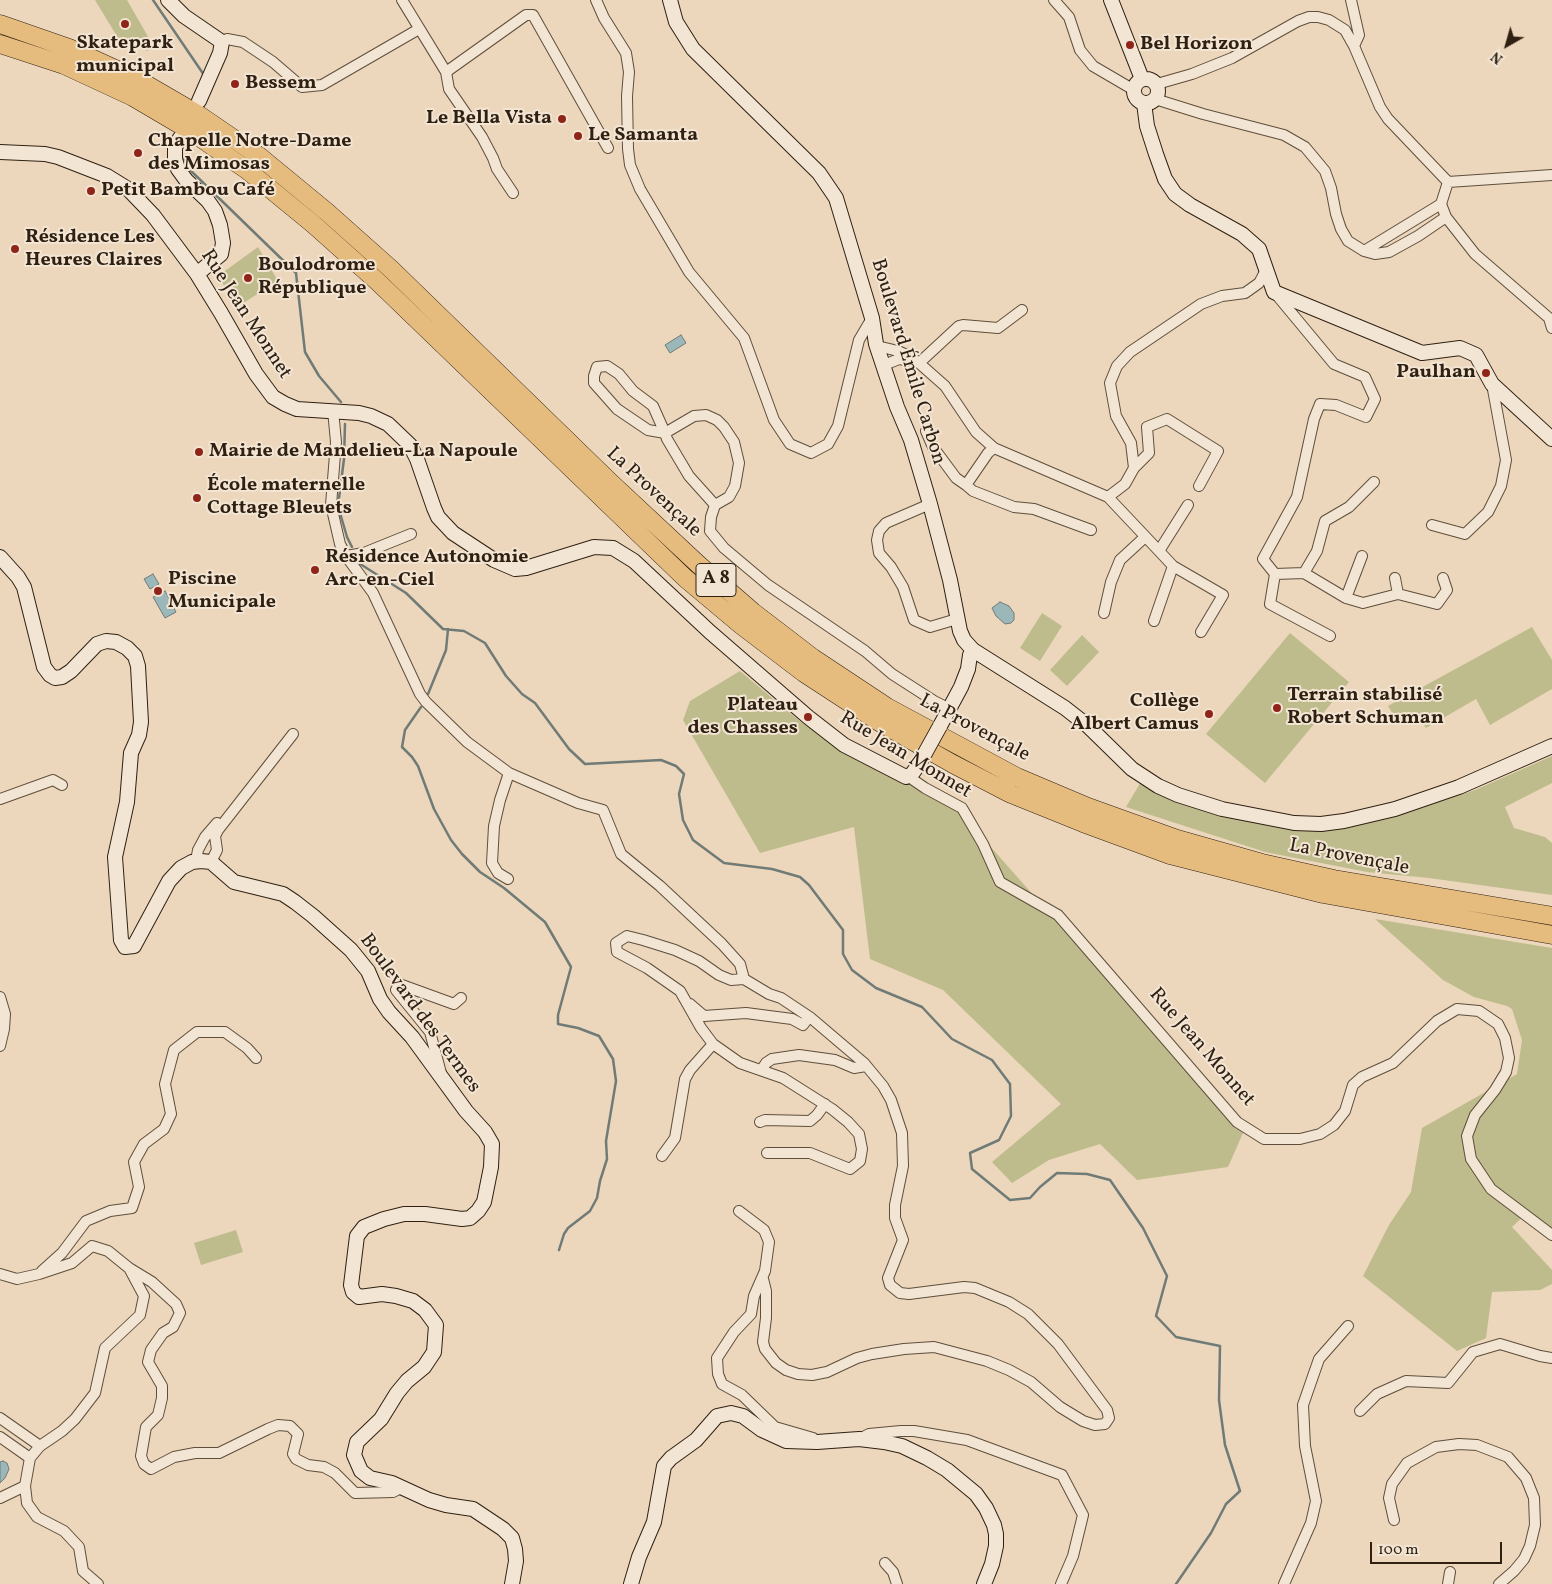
<!DOCTYPE html>
<meta charset="utf-8">
<style>
body{margin:0}
#map{position:relative;width:1552px;height:1584px;overflow:hidden;background:#ecd7bc;font-family:Vollkorn,serif}
canvas{display:block}
.north{position:absolute;left:1482px;top:20px;width:50px;height:50px;-webkit-text-stroke:4px #f3e5d3;paint-order:stroke;rotate:218deg;font-size:14px;font-weight:700;line-height:20px;text-align:center;color:#2f2012}
.north::after{content:'';display:block;margin:auto;width:18px;height:22px;background:#2f2012;clip-path:polygon(50% 0,100% 100%,50% 72%,0 100%)}
.scale{position:absolute;left:1370px;top:1542px;width:132px;height:22px;box-sizing:border-box;border:2px solid #2f2012;border-top:0;padding-left:6px;font-size:15px;line-height:18px;white-space:nowrap;color:#2f2012;-webkit-text-stroke:4px #f3e5d3;paint-order:stroke}
</style>
<div id="map">
<canvas width="1552" height="1584"></canvas>
<div class="north">N</div>
<div class="scale">100 m</div>
</div>
<script>
const c = document.querySelector('canvas').getContext('2d');
c.lineJoin = 'round';
function paint(path, color) { c.fillStyle = color; c.fill(path, 'evenodd'); }
const shape = rows => new Path2D(rows.map(r => 'M' + r).join(''));
function trace(path, color, width, dash) { c.strokeStyle = color; c.lineWidth = width; c.lineCap = dash ? 'butt' : 'round'; c.setLineDash(dash || []); c.stroke(path); }
function write(font, color, halo, rows, align = 'center') {
  c.font = font + ' Vollkorn,serif'; c.lineWidth = 4; c.setLineDash([]); c.textBaseline = 'middle'; c.strokeStyle = halo; c.fillStyle = color; for (const [text, x, y, turn = 0] of rows) {
    c.save(); c.translate(x, y); c.rotate((+turn || 0) * Math.PI / 180); c.textAlign = isNaN(turn) ? turn : align; if (halo) c.strokeText(text, 0, 0); c.fillText(text, 0, 0); c.restore();
  }
}
paint(shape([
 [95,0,127,0,154,47,147,51,118,38],
 [258,247,278,281,237,307,218,276],
 [1042,613,1062,626,1040,661,1020,648],
 [1532,627,1552,660,1552,689,1490,725,1476,699,1426,728,1416,712,1398,722,1388,706],
 [1290,633,1349,682,1265,783,1206,734],
 [1082,635,1099,652,1067,686,1050,670],
 [740,671,802,723,960,812,1243,1133,1228,1167,1137,1180,1100,1144,1049,1160,1012,1183,992,1162,1061,1104,943,990,870,959,854,827,760,853,683,720,690,701],
 [1552,756,1552,783,1505,807,1514,828,1545,837,1552,843,1552,895,1429,878,1367,872,1265,852,1126,807,1142,780,1193,805,1270,826,1342,828,1409,812,1475,790],
 [1375,919,1552,948,1552,1230,1529,1211,1512,1227,1552,1270,1552,1284,1540,1290,1492,1292,1486,1338,1457,1351,1363,1276,1389,1225,1411,1192,1422,1128,1517,1074,1522,1040,1512,1009,1507,1006,1474,997,1443,980],
 [236,1230,243,1252,201,1265,194,1243]
]), '#bebc8c');
const water = shape([
 [681,335,686,343,670,353,665,345,681,335],
 [153,574,159,584,150,589,144,579,153,574],
 [165,591,176,612,165,618,153,597,165,591],
 [1000,602,1009,606,1014,613,1014,620,1011,623,1005,624,996,616,992,608,1000,602],
 [3,1461,7,1463,9,1469,5,1478,0,1483,0,1462,3,1461]
]);
paint(water, '#9cb7ba');
trace(water, '#707b77', 1);
trace(shape([
 [153,0,204,75],
 [181,153,189,169,296,273,305,352,319,376,341,402],
 [345,424,344,459,338,506,347,537,352,547],
 [357,562,406,593,443,629,464,631,485,643,506,676,522,694,535,703,569,749,585,764,661,760,676,766,684,774,679,794,683,820,693,840,724,863,772,869,800,877,809,885,843,930,843,954,852,970,876,988,922,1007,952,1039,992,1060,1010,1084,1011,1116,999,1140,970,1153,972,1169,1010,1200,1030,1198,1040,1187,1057,1173,1087,1174,1110,1180,1143,1228,1167,1276,1156,1316,1176,1337,1220,1346,1219,1400,1225,1445,1240,1491,1226,1504,1211,1533,1176,1584],
 [428,694,446,650,448,629],
 [421,707,405,730,402,747,412,757,418,766,434,809,451,840,462,854,480,872,504,888,545,922,571,967,558,1015,558,1024,578,1028,599,1036,613,1059,616,1081,606,1141,607,1159,600,1181,597,1198,590,1211,568,1228,564,1234,559,1250]
]), '#707b77', 2.5);
const street = shape([
 [402,0,446,72,449,89,482,137,493,158,497,169,513,193],
 [596,0,604,18,626,53,629,72,627,96,628,149,630,165,640,189,689,272,744,338,774,420,790,444,811,453,828,444,838,426,859,340,872,318],
 [1054,0,1069,17,1080,50,1093,66,1134,90],
 [1351,0,1359,35,1354,46],
 [222,42,227,39,243,42,273,62,302,87,322,85,419,29],
 [446,72,526,15,533,15,608,148],
 [1157,84,1192,74,1232,58,1298,21,1309,17,1318,17,1329,20,1345,30,1354,46,1380,107,1388,119,1448,182,1441,204,1446,217],
 [1155,99,1203,114,1284,135,1305,147,1325,171,1331,188,1336,214,1341,229,1348,241,1364,251,1375,254,1389,252,1418,236,1446,217,1475,254,1549,318,1552,328],
 [1448,182,1552,175],
 [1364,251,1441,204],
 [1275,293,1334,364,1365,377,1375,399,1366,417,1336,405,1320,404,1314,419,1297,497,1263,559,1275,574,1304,573,1317,551,1325,521,1349,507,1374,482],
 [877,346,898,351,911,357,919,363,945,386,976,432,994,448,1108,497,1125,484,1134,468,1149,453,1147,427,1167,419,1218,451,1199,486],
 [919,363,959,326,963,325,998,328,1022,310],
 [884,365,899,359,911,361],
 [333,410,336,442,331,505,340,544,346,556,373,593,420,694,426,702,467,742,509,773,578,803,603,810,621,854,660,886,722,944,740,964,744,979],
 [926,431,933,447,956,478,966,485,988,453,994,448],
 [1134,468,1131,443,1116,416,1110,383,1117,366,1130,352,1201,304,1222,296,1245,293,1259,283,1266,270],
 [966,485,973,491,1014,507,1034,509,1091,530],
 [1108,497,1159,551,1188,505],
 [930,504,886,523,879,531,877,540,879,553,891,567,903,587,914,620,930,627,957,619],
 [715,505,689,476,667,439,665,433,653,406,633,391,619,374,607,366,597,367,594,376,594,383,617,409,648,430,665,433,694,416,706,415,717,420,724,427,734,442,739,463,735,486,729,497,715,505,711,517,710,531,724,548,768,585,865,651,892,674,934,701,950,709],
 [1432,525,1465,534,1488,512,1501,486,1506,460,1492,384],
 [1159,551,1173,566,1223,595,1201,632],
 [346,556,364,553,411,534],
 [1304,573,1346,598,1363,603,1398,594,1437,604,1447,590,1443,578],
 [1275,574,1270,604,1330,636],
 [1395,578,1398,594],
 [1346,598,1362,556],
 [1104,613,1111,582,1120,560,1145,537],
 [1154,621,1173,566],
 [909,777,925,788,962,808,983,844,1000,882,1058,915,1237,1122,1264,1139,1300,1139,1320,1134,1334,1125,1345,1111,1353,1085,1362,1077,1393,1063,1437,1021,1457,1009,1479,1011,1498,1024,1505,1038,1509,1058,1506,1072,1495,1090,1475,1115,1467,1136,1471,1159,1491,1189,1552,1235],
 [0,799,53,780,62,785],
 [196,861,198,850,205,837,217,823],
 [211,862,217,850,215,836,218,830,293,734],
 [508,879,498,873,492,863,494,826,500,800,509,773],
 [744,979,769,994,781,998,811,1018,864,1063,883,1086,891,1100,902,1133,903,1166,895,1205,895,1218,903,1240,888,1278,890,1285,900,1293,909,1294,964,1287,975,1288,1009,1302,1028,1314,1058,1344,1107,1410,1109,1418,1105,1424,1095,1425,1083,1421,1060,1407,1031,1382,1009,1370,987,1361,934,1347,904,1349,872,1354,857,1358,827,1372,812,1375,798,1374,786,1370,776,1363,765,1349,763,1342,766,1318,766,1291,763,1279],
 [744,979,731,980,719,975,699,961,675,950,643,940,627,936,616,943,617,952,647,968,680,991,701,1028,713,1044,740,1063,783,1078,832,1109,848,1122,859,1134,862,1149,860,1161,850,1169,810,1153,767,1153],
 [0,997,5,1014,4,1029,0,1046],
 [690,1004,704,1016,746,1013,792,1019,803,1025,809,1017],
 [762,1069,766,1063,772,1059,799,1055,835,1060,854,1068,866,1066],
 [441,1073,430,1032,396,990,399,984,454,1004,461,998],
 [760,1122,765,1120,810,1121,817,1115,825,1104],
 [662,1156,675,1138,685,1079,690,1070,713,1044],
 [739,1211,764,1230,769,1242,765,1271,754,1296,751,1314,734,1332,717,1358,718,1374,722,1384,742,1395,775,1427,813,1438,815,1440],
 [129,1268,152,1282,176,1304,180,1313,173,1327,163,1333,151,1350,148,1362,162,1386,162,1398,158,1415,146,1427,141,1456,144,1464,151,1469,174,1457,195,1453,219,1453,268,1429,278,1425,290,1426,298,1434,293,1454,296,1459,308,1465,324,1467,335,1473,355,1493,393,1492,403,1487],
 [42,1271,62,1253,86,1221,110,1211,132,1208,139,1187,134,1162,144,1144,164,1129,171,1114,165,1084,174,1050,197,1032,225,1032,247,1048,256,1058],
 [0,1274,17,1279,39,1274,72,1263,92,1246,108,1251,129,1268,144,1296,140,1315,105,1348,95,1393,75,1419,62,1431,40,1446,30,1458,25,1486,27,1503,37,1517,64,1531,79,1547,83,1571,98,1584],
 [1360,1411,1377,1394,1406,1381,1448,1383,1473,1352,1500,1344,1540,1356,1552,1358],
 [0,1418,40,1446],
 [0,1437,30,1458],
 [861,1438,869,1434,901,1431,914,1431,967,1440,1062,1475,1083,1515,1073,1556,1061,1584],
 [0,1498,25,1486],
 [1394,1520,1389,1498,1392,1484,1407,1463,1436,1447,1459,1444,1477,1445,1508,1457,1526,1478,1534,1498,1535,1525,1530,1546,1524,1559,1514,1571,1499,1584],
 [885,1563,893,1572,897,1584],
 [1284,1584,1311,1523,1316,1501,1305,1446,1303,1405,1319,1359,1348,1326],
 [1448,1584,1450,1572]
]);
const secondary = shape([
 [168,0,184,16,222,42,220,53,199,101],
 [670,0,676,22,693,49,819,173,836,198,872,318,876,344,897,407,911,440,930,504,950,580,960,631,964,640,973,650,1065,708,1088,726,1132,769,1158,786,1178,795,1222,809,1294,823,1321,824,1344,821,1395,809,1459,787,1552,746],
 [1111,0,1142,79],
 '1134 91a12 12 0 1 1 24 0a12 12 0 1 1-24 0Z',
 [1144,103,1147,126,1156,154,1165,179,1175,194,1190,205,1242,234,1259,249,1274,292,1422,353,1460,348,1476,355,1492,384,1552,439],
 [180,138,175,147,175,159,178,169,186,180,208,201,215,211,220,225,223,243,221,254,197,274],
 [0,152,45,154,58,157,107,176,128,189,153,215,197,274,221,313,256,374,273,397,285,404,297,409,359,413,371,416,388,424,410,445,417,459,434,508,438,517,453,533,494,560,515,569,526,568,594,547,613,548,634,561,710,632,808,717,844,745,906,777,912,774,919,764],
 [0,557,18,577,24,587,44,667,50,675,55,678,62,677,71,671,97,644,106,641,116,642,127,648,135,656,138,666,141,722,139,735,131,753,127,802,115,857,121,940,125,947,134,946,169,881,181,868,192,862,201,861,211,862,234,882,283,894,295,902,313,916,351,950,368,971,380,999,389,1012,412,1037,466,1111,485,1132,492,1144,491,1167,484,1202,478,1211,470,1218,462,1219,425,1214,404,1214,384,1219,364,1227,357,1236,351,1285,353,1292,359,1297,382,1294,396,1296,413,1301,425,1310,436,1325,434,1352,424,1367,407,1381,397,1393,381,1419,357,1442,354,1455,361,1471,370,1478,392,1483,429,1500,446,1505,473,1509,503,1529,512,1538,515,1549,516,1561,512,1584],
 [940,726,961,687,968,669,970,655,973,650],
 [631,1584,639,1557,654,1522,664,1466,671,1458,696,1440,717,1416,731,1413,743,1416,762,1430,786,1441,817,1442,859,1439,884,1442,902,1446,927,1458,947,1470,976,1494,986,1508,994,1525,996,1534,996,1546,992,1564,984,1584]
]);
const highway = shape([
 [0,24,69,48,137,79,199,115,259,156,327,212,391,269,609,481,699,565,753,612,813,658,887,707,1017,777,1088,807,1177,839,1262,863,1334,879,1552,916],
 [0,44,64,65,133,97,189,130,247,170,313,224,378,282,685,578,741,625,804,673,879,722,953,764,1011,794,1083,823,1170,855,1323,894,1552,935]
]);
trace(street, '#5e4e3c', 12);
trace(secondary, '#2f2012', 16);
trace(highway, '#2f2012', 19);
trace(street, '#f3e5d3', 10);
trace(secondary, '#f3e5d3', 14);
trace(highway, '#e6bc7e', 18);
const secondaryBridge = shape([
 [919,764,940,726]
]);
trace(secondaryBridge, '#2f2012', 16, []);
trace(secondaryBridge, '#f3e5d3', 14);
for (const [x, y, r, color] of [
 [125,24,5,"#8f2418"],
 [1130,45,5,"#8f2418"],
 [235,84,5,"#8f2418"],
 [562,119,5,"#8f2418"],
 [578,136,5,"#8f2418"],
 [138,153,5,"#8f2418"],
 [91,191,5,"#8f2418"],
 [15,249,5,"#8f2418"],
 [248,278,5,"#8f2418"],
 [1486,373,5,"#8f2418"],
 [199,452,5,"#8f2418"],
 [197,498,5,"#8f2418"],
 [315,570,5,"#8f2418"],
 [158,591,5,"#8f2418"],
 [1277,708,5,"#8f2418"],
 [1209,714,5,"#8f2418"],
 [808,717,5,"#8f2418"]
]) { const dot = new Path2D(); dot.arc(x, y, r, 0, 2 * Math.PI); c.fillStyle = color; c.fill(dot); trace(dot, '#f3e5d3', 2); }
for (const [x, y, w] of [
 [716,580,40]
]) { const box = new Path2D(); box.roundRect(x - w / 2, y - 16.5, w, 33, 4); c.fillStyle = '#f3e5d3'; c.fill(box); trace(box, '#2f2012', 1); }
write('bold 19px', '#2f2012', null, [
 ["A 8",716,580]
]);
write('bold 20px', '#2f2012', '#f3e5d3', [
 ["Skatepark",125,44,"center"],
 ["municipal",125,67,"center"],
 ["Bel Horizon",1140,45],
 ["Bessem",245,84],
 ["Le Bella Vista",552,119,"right"],
 ["Le Samanta",588,136],
 ["Chapelle Notre-Dame",148,142],
 ["des Mimosas",148,165],
 ["Petit Bambou Café",101,191],
 ["Résidence Les",25,238],
 ["Heures Claires",25,261],
 ["Boulodrome",258,266],
 ["République",258,289],
 ["Paulhan",1476,373,"right"],
 ["Mairie de Mandelieu-La Napoule",209,452],
 ["École maternelle",207,486],
 ["Cottage Bleuets",207,509],
 ["Résidence Autonomie",325,558],
 ["Arc-en-Ciel",325,581],
 ["Piscine",168,580],
 ["Municipale",168,603],
 ["Terrain stabilisé",1287,696],
 ["Robert Schuman",1287,719],
 ["Collège",1199,702,"right"],
 ["Albert Camus",1199,725,"right"],
 ["Plateau",798,706,"right"],
 ["des Chasses",798,729,"right"]
], 'left');
write('20px', '#2f2012', '#f3e5d3', [
 ["Rue Jean Monnet",245,315,57],
 ["Boulevard Émile Carbon",907,362,73],
 ["La Provençale",653,493,43],
 ["La Provençale",974,729,28],
 ["Rue Jean Monnet",905,756,31],
 ["La Provençale",1349,858,11],
 ["Boulevard des Termes",419,1014,54],
 ["Rue Jean Monnet",1201,1048,49]
]);
</script>
